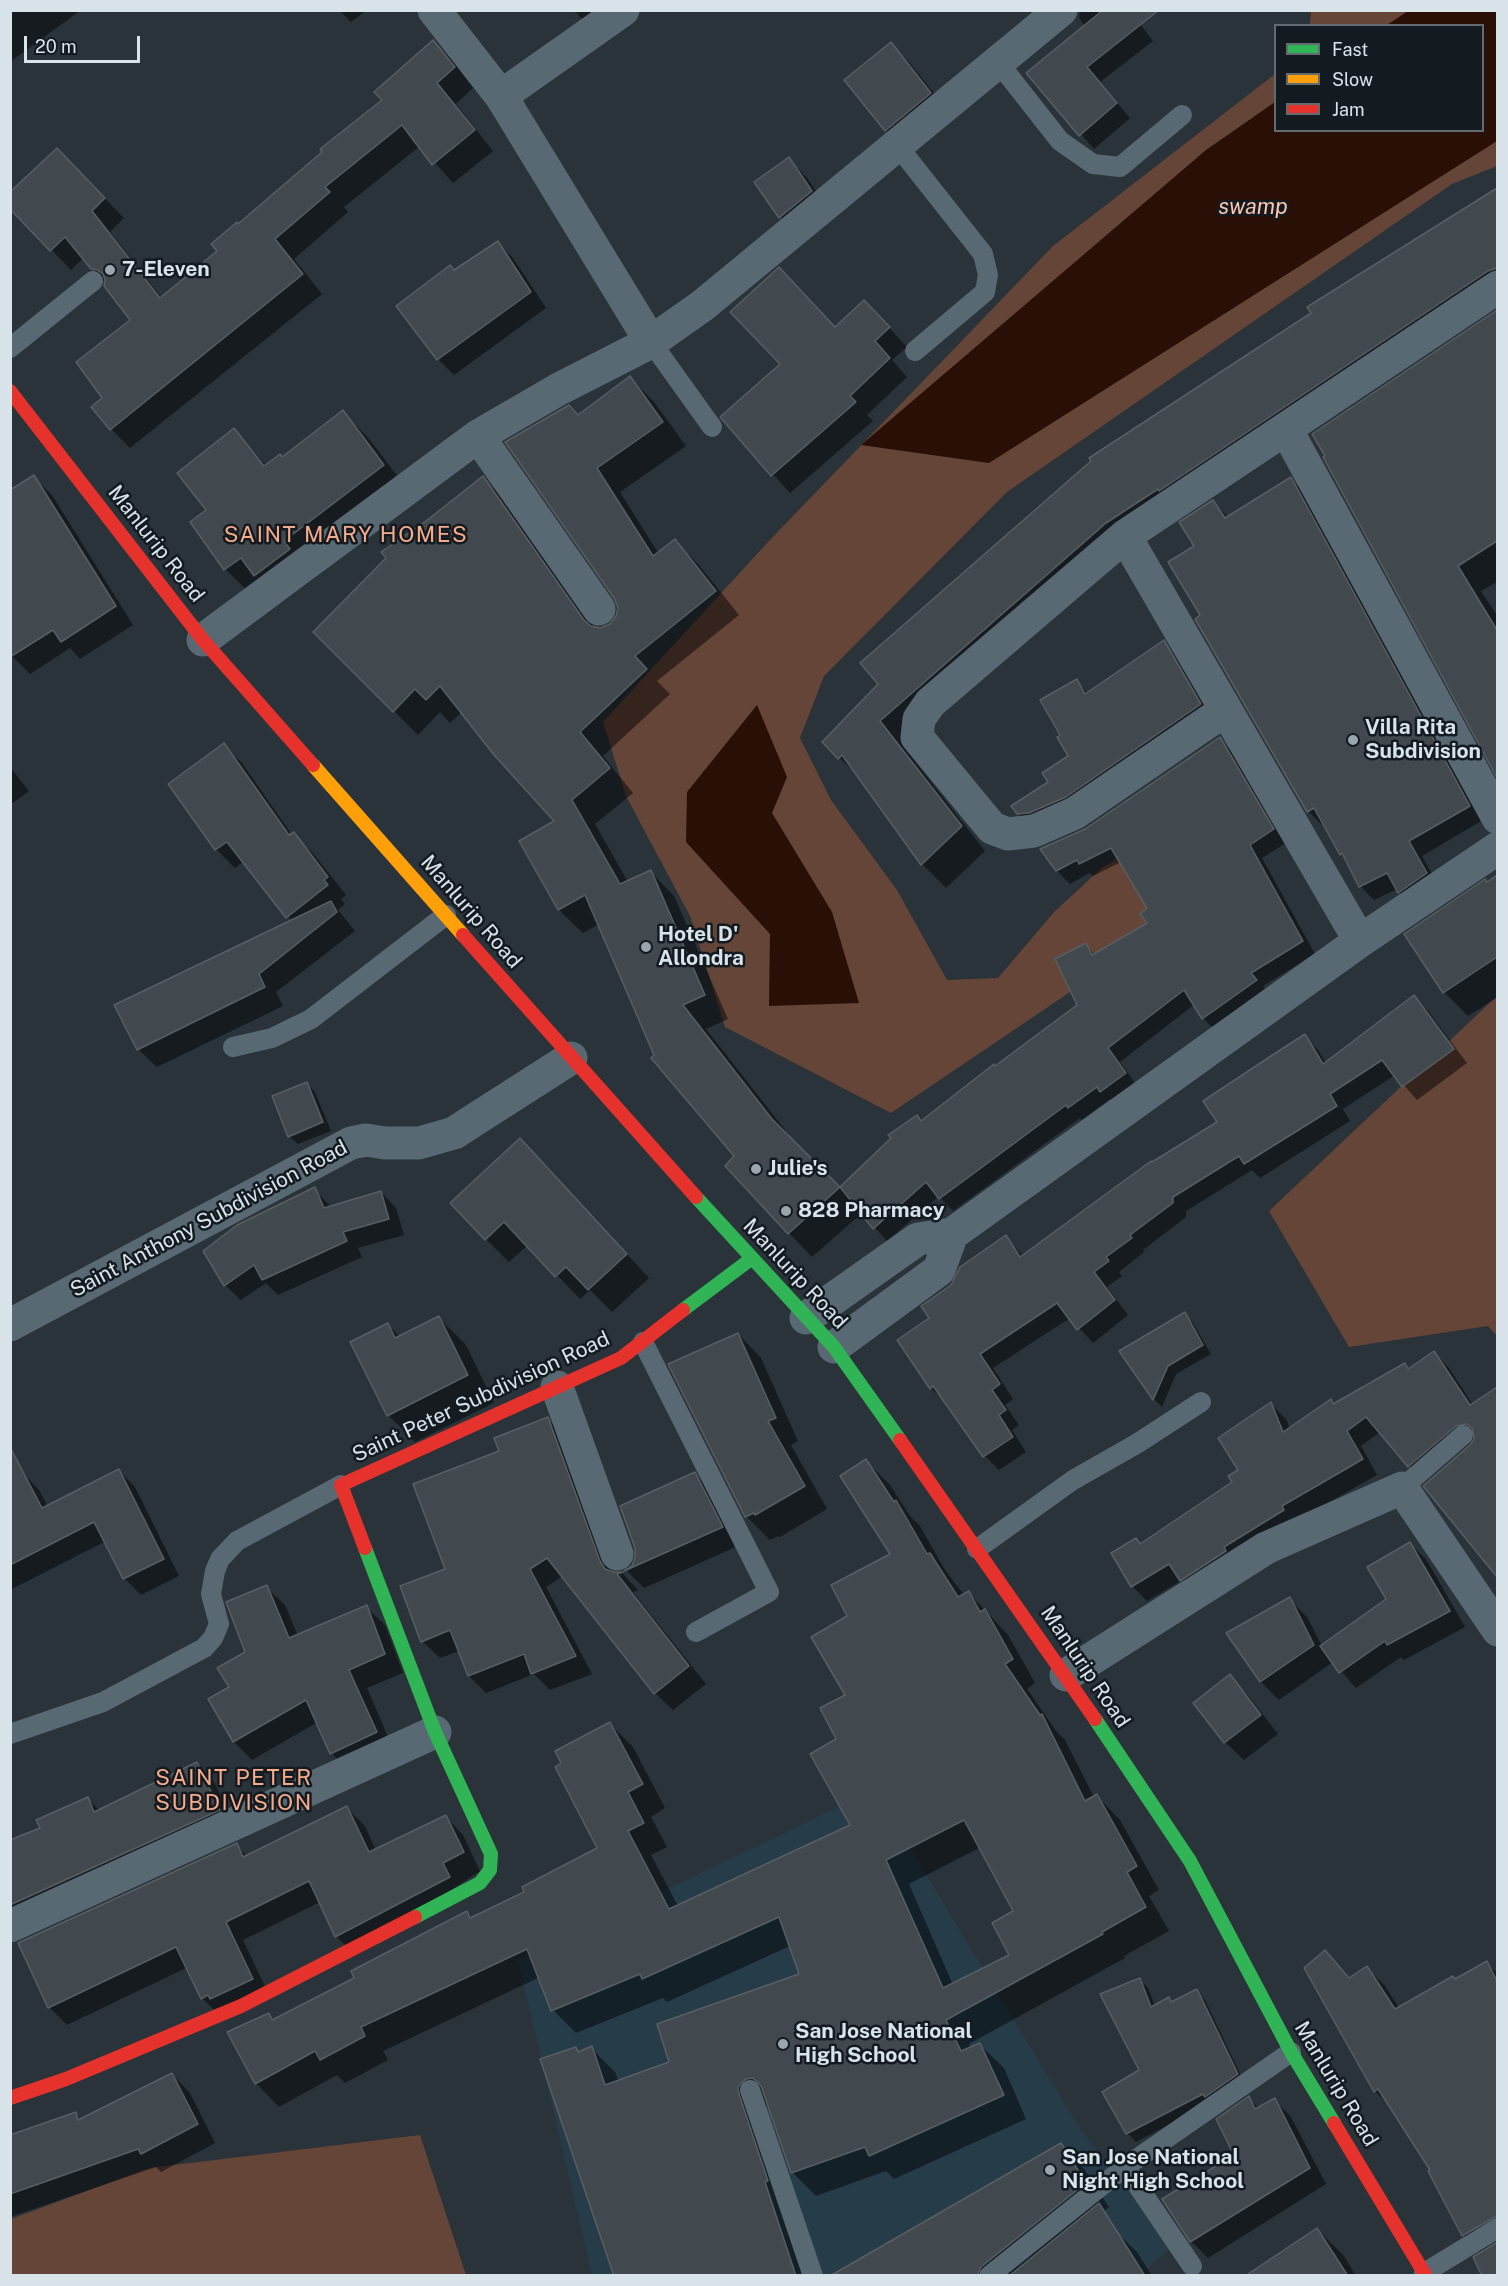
<!DOCTYPE html>
<style>
body{margin:0}
#map{position:relative;width:1508px;height:2286px;overflow:hidden;background:#293339;font-family:"Public Sans",sans-serif}
canvas{display:block}
.frame{position:absolute;inset:0;border:12px solid #d9e3ea;pointer-events:none}
.legend{position:absolute;left:1274px;top:24px;width:210px;height:108px;box-sizing:border-box;background:#131b20;border:2px solid #626b71;margin:0;padding:8px 10px;list-style:none;font-size:18px;color:#d9e3ea}
.legend li{display:flex;align-items:center;gap:12px;height:30px}
.legend b{width:30px;border:2px solid #626b71}
.scale{position:absolute;left:24px;top:36px;width:116px;height:27px;box-sizing:border-box;border:3px solid #d9e3ea;border-top:0;padding-left:8px;font-size:18px;line-height:21px;white-space:nowrap;color:#d9e3ea;-webkit-text-stroke:4px #131b20;paint-order:stroke}
</style>
<div id="map">
<canvas width="1508" height="2286"></canvas>
<div class="frame"></div>
<ul class="legend">
<li><b style="height:8px;background:#30b455"></b>Fast</li>
<li><b style="height:8px;background:#ff9f0a"></b>Slow</li>
<li><b style="height:8px;background:#e5322d"></b>Jam</li>
</ul>
<div class="scale">20 m</div>
</div>
<script>
const c = document.querySelector('canvas').getContext('2d');
c.lineJoin = 'round';
function paint(path, color) { c.fillStyle = color; c.fill(path, 'evenodd'); }
const shape = rows => new Path2D(rows.map(r => 'M' + r).join(''));
function trace(path, color, width, dash) { c.strokeStyle = color; c.lineWidth = width; c.lineCap = dash ? 'butt' : 'round'; c.setLineDash(dash || []); c.stroke(path); }
function write(font, color, halo, rows, align = 'center') {
  c.font = font + ' "Public Sans",sans-serif'; c.lineWidth = 5; c.setLineDash([]); c.textBaseline = 'middle'; c.strokeStyle = halo; c.fillStyle = color; for (const [text, x, y, turn = 0] of rows) {
    c.save(); c.translate(x, y); c.rotate((+turn || 0) * Math.PI / 180); c.textAlign = isNaN(turn) ? turn : align; if (halo) c.strokeText(text, 0, 0); c.fillText(text, 0, 0); c.restore();
  }
}
paint(shape([
 [875,1790,1079,2127,1173,2246,1139,2276,592,2275,518,1960]
]), '#263c49');
paint(shape([
 [1311,11,1497,11,1497,166,1452,184,1007,492,824,676,800,738,831,800,897,890,947,980,998,978,1055,911,1103,867,1159,835,1202,903,891,1113,725,1027,690,916,626,796,603,722,767,543,1053,246,1275,74,1276,130,1482,130,1482,26,1310,25],
 [1497,996,1497,1336,1488,1326,1349,1347,1269,1211],
 [420,2135,466,2275,11,2275,11,2219,149,2168]
]), '#644538');
paint(shape([
 [1408,11,1497,11,1497,141,989,463,861,445,1206,150,1275,102,1276,130,1482,130,1482,26,1387,25],
 [757,705,787,777,772,813,832,912,859,1003,769,1006,770,934,686,842,687,792]
]), '#290f06');
paint(shape([
 [10,10,81,10,10,62],
 [339,10,367,10,351,22],
 [574,10,600,10,584,21],
 [1080,10,1129,10,1153,41,1100,82,1130,118,1094,149,1028,73,1084,25,1079,18],
 [433,42,453,61,473,88,456,104,493,151,453,183,420,146,344,207,348,212,294,259,322,294,130,448,111,429,104,399,132,321,106,283,83,258,71,270,10,207,76,169,124,218,110,232,162,298,219,251,238,226,384,101],
 [891,44,909,62,948,111,904,148,886,130],
 [789,159,807,178,829,210,799,235,781,217,756,183],
 [1498,190,1498,305,1130,547,903,746,985,851,946,888,922,864,863,781,824,742,1313,314,1309,308],
 [498,243,513,258,546,308,454,375,438,359,398,306],
 [1498,312,1498,581,1481,591,1498,617,1498,775,1325,458,1327,456,1314,434],
 [882,320,907,347,892,360,907,377,867,415,873,421,790,493,722,417,836,329],
 [630,378,654,402,686,446,620,492,659,554,675,541,699,565,739,615,657,681,670,694,603,756,633,793,595,824,628,882,651,872,674,896,728,1019,706,1029,796,1144,841,1189,892,1138,921,1122,1079,1006,1086,945,1095,955,1149,924,1149,909,1121,862,1093,876,1090,873,1070,884,1057,871,1086,830,1220,739,1232,752,1286,843,1262,858,1315,954,1263,986,1269,994,1216,1031,1203,1018,1195,1004,1120,1062,1138,1087,1114,1103,1110,1099,1082,1120,1080,1118,953,1211,939,1196,887,1241,862,1213,812,1257,789,1233,736,1156,656,1056,599,924,583,933,559,910,521,841,557,821,462,712,450,723,440,712,418,735,315,632,427,522,483,478,507,502,595,628,600,629,611,625,618,617,619,608,578,416],
 [343,412,370,440,410,493,311,570,316,577,282,602,266,586,253,596,225,569,208,510,233,430,267,466,282,458],
 [33,477,52,495,133,625,80,659,70,648,30,674,12,656],
 [1291,479,1305,493,1483,820,1422,856,1440,888,1413,906,1397,889,1374,900,1360,886,1348,861,1341,854,1325,824,1322,825,1308,811,1202,616,1196,547,1213,502,1229,518],
 [1164,642,1172,651,1209,713,1075,805,1027,822,1018,813,1050,782,1070,757,1077,681,1088,694],
 [223,745,242,763,292,835,312,852,346,895,341,899,345,904,338,910,355,931,276,992,283,1006,157,1067,138,1049,292,921,244,861,235,868,217,850,170,784],
 [10,767,29,791,10,805],
 [1498,876,1498,997,1468,1016,1444,992,1406,934],
 [1414,997,1428,1011,1467,1063,1417,1100,1395,1075,1343,1109,1350,1121,1260,1178,1252,1170,1186,1211,1186,1217,1143,1250,1144,1252,1119,1272,1122,1276,1107,1287,1128,1315,1093,1343,1070,1318,993,1368,1013,1399,1005,1405,1019,1425,1012,1430,1026,1452,999,1470,985,1456,945,1402,931,1388,931,1318,952,1286,1006,1237,1023,1256,1219,1122,1304,1036,1318,1050,1326,1063],
 [307,1084,315,1092,331,1131,298,1144,289,1136],
 [543,1163,649,1278,612,1312,590,1290,580,1299,528,1245,509,1262,486,1239],
 [314,1189,331,1207,381,1192,396,1208,404,1235,358,1248,362,1257,278,1295,266,1283,241,1300,225,1285],
 [1184,1314,1193,1323,1211,1354,1176,1374,1162,1407,1154,1399,1121,1352],
 [439,1318,466,1345,494,1403,415,1442,388,1415,387,1324,400,1337],
 [738,1334,761,1358,798,1441,791,1445,827,1509,780,1537,778,1536,770,1540,746,1516],
 [1434,1353,1449,1368,1473,1405,1498,1389,1498,1574,1425,1486,1472,1445,1476,1439,1471,1440,1424,1481,1380,1432,1361,1446,1377,1475,1296,1521,1196,1595,1182,1580,1147,1601,1132,1586,1136,1539,1141,1545,1234,1482,1271,1404,1286,1419,1290,1429,1330,1401,1334,1405,1404,1365,1409,1370],
 [547,1419,565,1436,614,1574,622,1573,638,1590,633,1592,706,1684,673,1710,655,1693,563,1576,546,1587,592,1674,550,1690,534,1674,486,1693,469,1676,459,1651,440,1658,422,1641,446,1570,501,1452],
 [866,1461,890,1485,910,1516,920,1526,945,1570,964,1595,969,1593,1008,1635,1035,1683,1027,1689,1056,1731,1065,1740,1094,1797,1097,1796,1120,1820,1159,1890,1149,1896,1169,1931,1124,1956,1125,1958,969,2044,971,2048,980,2045,1004,2068,1026,2119,894,2179,886,2171,816,2196,792,2172,769,2103,762,2111,811,2276,616,2276,575,2049,579,2053,591,2048,615,2072,619,2082,671,2063,801,1975,790,1946,667,2002,663,1998,576,2033,553,2010,540,1977,383,2051,388,2060,345,2083,337,2075,279,2107,256,2083,268,2015,274,2020,356,1978,466,1913,472,1918,527,1893,599,1849,610,1724,633,1747,665,1808,651,1817,667,1847,651,1855,678,1906,852,1826,838,1740,847,1696,849,1617,892,1555],
 [981,1847,1015,1911,1011,1955,953,1985,909,1884],
 [119,1471,135,1487,179,1576,141,1595,124,1578,106,1541,10,1590,10,1480,23,1473,39,1490,48,1507],
 [695,1474,713,1492,740,1545,644,1588,627,1571,633,1567],
 [1410,1544,1426,1559,1465,1627,1404,1660,1401,1657,1356,1688,1333,1662,1279,1700,1261,1682,1228,1633,1289,1599,1307,1617,1322,1646,1388,1599],
 [266,1587,285,1605,298,1636,366,1607,385,1625,403,1673,367,1688,394,1751,350,1771,331,1753,318,1722,252,1760,234,1742,210,1700,231,1688,247,1653],
 [1229,1676,1247,1694,1278,1734,1244,1760,1225,1742,1195,1703],
 [196,1764,214,1782,237,1828,10,1919,10,1842,42,1829,88,1799,100,1811],
 [347,1808,365,1826,376,1851,446,1817,463,1835,480,1871,354,1954,336,1936,320,1902,243,1940,270,1997,220,2016,202,1998,188,1967,67,2025,49,2007,236,1845,247,1856],
 [1325,1952,1350,1979,1367,1968,1385,1986,1399,2008,1486,1963,1498,1974,1498,2276,1486,2276,1482,2254,1463,2235,1432,2171,1392,2108,1375,2091],
 [1140,1980,1148,1988,1155,2006,1168,1999,1172,2003,1196,1991,1205,2000,1245,2084,1136,2142,1127,2133,1104,2093,1141,2071],
 [172,2074,190,2093,215,2143,161,2172,156,2167,10,2217,10,2136,75,2114,82,2120],
 [1248,2098,1259,2108,1274,2100,1291,2117,1326,2184,1208,2258,1191,2241,1164,2199,1236,2155],
 [1060,2145,1084,2169,1109,2207,1063,2243,1010,2276,833,2276],
 [1317,2229,1344,2256,1356,2276,1247,2276],
 [1114,2230,1137,2252,1152,2276,1048,2276]
]), '#0007');
const building = shape([
 [1103,10,1159,10,1087,67,1117,103,1079,136,1026,73,1103,10],
 [433,40,455,67,437,83,475,130,432,165,402,125,325,187,330,192,275,239,303,274,110,430,91,407,102,398,76,362,130,320,104,286,105,280,103,274,97,270,91,269,65,237,50,251,10,209,10,192,57,148,105,198,92,211,160,298,217,251,211,244,237,222,238,224,322,152,320,149,382,100,374,92,433,40],
 [891,42,931,93,885,131,844,80,891,42],
 [789,157,812,191,779,218,754,182,789,157],
 [1497,188,1497,268,1488,271,1159,491,1158,489,1106,523,880,721,962,826,921,865,842,755,838,759,822,742,878,684,860,663,1091,461,1089,458,1311,313,1307,307,1497,188],
 [498,241,531,292,437,360,396,306,450,265,454,270,498,241],
 [779,267,835,327,864,300,890,327,875,341,890,358,850,396,856,402,771,476,720,417,780,364,730,312,779,267],
 [1497,310,1497,541,1458,566,1497,630,1497,778,1323,457,1325,456,1312,434,1497,310],
 [630,376,663,422,597,468,653,556,675,539,716,591,635,656,647,669,580,732,610,768,572,800,620,884,651,870,705,995,683,1005,772,1119,840,1187,788,1234,725,1166,734,1156,651,1058,654,1055,585,895,558,910,519,841,554,821,494,755,440,686,426,700,415,689,393,712,313,632,386,558,381,552,426,521,483,476,584,620,591,626,600,628,610,624,616,616,618,608,614,598,505,442,569,405,578,415,630,376],
 [343,410,384,465,284,541,290,549,254,576,241,558,224,570,190,522,206,510,177,473,234,428,264,466,280,454,282,457,343,410],
 [34,475,116,606,61,642,53,630,10,657,10,490,34,475],
 [1291,477,1470,806,1409,841,1427,873,1398,893,1387,873,1359,887,1342,853,1340,855,1314,808,1307,812,1195,619,1200,615,1168,562,1194,546,1179,522,1213,500,1225,518,1291,477],
 [1164,640,1201,704,1066,797,1029,813,1017,814,1011,806,1048,782,1042,773,1068,756,1057,737,1060,735,1040,700,1077,679,1085,694,1164,640],
 [1220,737,1274,829,1250,845,1303,941,1251,973,1257,980,1202,1019,1184,990,1108,1048,1126,1073,1100,1092,1097,1087,1068,1108,1066,1105,939,1199,926,1182,873,1229,840,1187,891,1138,888,1135,917,1115,921,1121,994,1064,995,1066,1077,1005,1055,959,1086,943,1092,955,1147,923,1140,914,1147,908,1111,848,1079,864,1077,860,1056,871,1040,849,1085,829,1220,737],
 [224,743,289,835,294,832,328,877,324,880,328,885,286,918,227,842,215,850,168,784,224,743],
 [1497,875,1497,957,1443,993,1404,934,1485,879,1487,882,1497,875],
 [331,901,337,912,259,974,265,987,137,1050,114,1005,331,901],
 [1414,995,1454,1049,1402,1087,1382,1060,1330,1094,1337,1106,1244,1164,1239,1156,1173,1197,1173,1203,1130,1235,1132,1238,1106,1257,1109,1261,1094,1272,1115,1300,1077,1330,1057,1303,980,1354,1000,1384,992,1390,1006,1410,999,1415,1013,1437,983,1457,933,1386,930,1389,897,1340,929,1318,921,1306,951,1285,960,1267,1006,1235,1020,1257,1151,1161,1152,1162,1217,1122,1203,1101,1271,1056,1305,1034,1323,1064,1414,995],
 [307,1082,323,1122,288,1137,272,1096,307,1082],
 [520,1138,627,1254,588,1290,566,1267,555,1277,504,1222,485,1240,450,1203,520,1138],
 [315,1187,324,1208,381,1191,389,1219,343,1232,347,1241,262,1280,254,1265,224,1286,203,1251,237,1225,315,1187],
 [1185,1312,1203,1345,1168,1366,1153,1400,1119,1351,1185,1312],
 [439,1316,468,1375,387,1416,350,1342,388,1323,395,1338,439,1316],
 [738,1333,776,1418,768,1421,805,1486,755,1515,754,1513,745,1517,668,1364,738,1333],
 [1434,1351,1470,1405,1497,1387,1497,1577,1423,1486,1471,1444,1474,1438,1472,1428,1466,1424,1456,1426,1408,1467,1366,1417,1347,1431,1363,1459,1282,1506,1284,1510,1224,1547,1226,1551,1180,1581,1169,1564,1131,1587,1111,1553,1136,1538,1140,1544,1232,1482,1228,1476,1238,1470,1218,1438,1271,1402,1283,1432,1331,1399,1333,1404,1405,1363,1408,1369,1434,1351],
 [548,1417,600,1561,605,1569,614,1572,623,1572,617,1574,689,1666,654,1694,547,1558,530,1569,576,1656,531,1674,524,1654,468,1676,450,1630,421,1642,420,1640,400,1586,445,1569,413,1484,499,1451,494,1438,548,1417],
 [10,1447,42,1508,119,1469,164,1559,123,1579,94,1522,10,1565,10,1447],
 [866,1459,894,1502,896,1500,927,1554,930,1553,958,1597,969,1591,980,1612,985,1609,1013,1659,1005,1664,1040,1715,1042,1714,1085,1801,1097,1794,1137,1866,1127,1872,1146,1907,1102,1932,1103,1934,946,2020,961,2051,980,2043,1004,2095,869,2156,865,2147,791,2173,761,2086,753,2078,746,2079,738,2087,739,2094,768,2181,765,2182,796,2276,614,2276,540,2059,576,2047,578,2052,592,2046,605,2085,669,2062,657,2024,799,1974,779,1917,642,1979,640,1974,551,2011,527,1949,361,2027,365,2036,320,2060,315,2051,255,2084,227,2032,269,2013,272,2020,354,1978,351,1971,467,1911,470,1918,524,1892,522,1887,597,1848,555,1767,561,1763,555,1751,610,1722,643,1784,628,1792,644,1823,628,1831,669,1909,850,1825,810,1754,836,1739,820,1708,845,1695,811,1637,847,1616,831,1585,890,1554,840,1476,866,1459],
 [964,1820,1013,1911,992,1923,1009,1955,943,1988,886,1860,964,1820],
 [695,1472,723,1527,624,1571,632,1566,635,1557,635,1548,620,1506,695,1472],
 [1410,1542,1450,1611,1387,1645,1385,1641,1339,1673,1320,1646,1386,1599,1367,1567,1410,1542],
 [267,1585,289,1638,367,1605,385,1654,349,1670,377,1732,330,1754,306,1700,233,1742,208,1699,229,1687,217,1668,245,1652,226,1602,267,1585],
 [1290,1597,1314,1645,1260,1682,1226,1633,1290,1597],
 [1230,1674,1261,1715,1224,1743,1193,1703,1230,1674],
 [197,1762,220,1810,10,1905,10,1840,40,1828,36,1820,88,1797,94,1812,197,1762],
 [347,1806,369,1852,446,1815,464,1852,443,1863,450,1877,335,1937,309,1881,226,1922,253,1979,210,1999,208,1995,201,1999,176,1947,48,2008,18,1943,237,1843,243,1857,347,1806],
 [1325,1950,1349,1978,1367,1966,1395,2009,1453,1976,1455,1979,1487,1961,1497,1981,1497,2216,1462,2236,1428,2171,1430,2170,1378,2089,1374,2092,1304,1968,1325,1950],
 [1140,1978,1151,2007,1169,1997,1171,2002,1197,1989,1238,2074,1205,2097,1203,2094,1126,2134,1102,2092,1139,2070,1100,1994,1140,1978],
 [172,2073,198,2124,141,2154,138,2149,10,2194,10,2135,76,2112,78,2120,172,2073],
 [1249,2096,1255,2109,1275,2098,1310,2168,1190,2242,1162,2199,1234,2155,1216,2119,1249,2096],
 [1061,2143,1086,2183,981,2267,977,2276,830,2276,1061,2143],
 [1099,2203,1145,2276,1009,2276,1099,2203],
 [1317,2228,1348,2276,1245,2276,1317,2228],
 [1497,2242,1497,2276,1482,2276,1473,2257,1497,2242]
]);
paint(building, '#42494e');
trace(building, '#575f64', 1.5);
trace(shape([
 [998,62,1060,141,1093,164,1120,167,1182,115],
 [897,145,983,254,988,275,985,292,915,351],
 [651,342,712,427],
 [10,348,93,281],
 [233,1047,272,1038,311,1019,446,915],
 [643,1342,769,1592,696,1632],
 [1402,1488,1463,1435],
 [977,1549,1073,1480,1138,1443,1201,1402],
 [10,1734,103,1702,204,1648,213,1638,219,1624,211,1594,215,1571,220,1559,237,1541,341,1485],
 [750,2090,813,2276],
 [1125,2167,1192,2266],
 [1424,2273,1498,2228],
 [989,2276,1125,2167,1291,2052]
]), '#596973', 20);
trace(shape([
 [434,10,501,96,651,342],
 [501,96,623,10],
 [1286,429,1498,818],
 [478,436,599,609],
 [1125,536,1360,941],
 [203,640,478,436,559,389,651,342,702,306,1061,10],
 [1224,711,1075,813,1034,831,1008,834,992,828,917,737,919,719,930,703,1125,536,1498,287],
 [806,1318,918,1239,952,1234,1360,941,1498,848],
 [10,1325,351,1143,366,1140,385,1143,419,1143,454,1133,571,1058],
 [834,1347,939,1270,952,1234],
 [557,1387,617,1554],
 [1066,1675,1266,1548,1402,1488,1498,1630],
 [10,1926,435,1732]
]), '#596973', 33);
trace(shape([
 [696,1197,834,1347,900,1440],
 [683,1310,751,1259],
 [365,1548,435,1732,491,1854,490,1870,480,1883,415,1917],
 [1095,1719,1190,1861,1291,2052,1334,2123]
]), '#30b455', 14);
trace(shape([
 [313,765,463,935]
]), '#ff9f0a', 14);
trace(shape([
 [10,391,203,640,313,765],
 [463,935,696,1197],
 [900,1440,1095,1719],
 [365,1548,341,1485,621,1358,683,1310],
 [10,2098,66,2079,241,2006,415,1917],
 [1334,2123,1426,2276]
]), '#e5322d', 14);
for (const [x, y, r, color] of [
 [110,270,6,"#9ba5ac"],
 [1353,740,6,"#9ba5ac"],
 [646,947,6,"#9ba5ac"],
 [756,1169,6,"#9ba5ac"],
 [786,1211,6,"#9ba5ac"],
 [783,2044,6,"#9ba5ac"],
 [1050,2170,6,"#9ba5ac"]
]) { const dot = new Path2D(); dot.arc(x, y, r, 0, 2 * Math.PI); c.fillStyle = color; c.fill(dot); trace(dot, '#131b20', 2); }
write('bold 21px', '#d9e3ea', '#131b20', [
 ["7-Eleven",122,270],
 ["Villa Rita",1365,728],
 ["Subdivision",1365,752],
 ["Hotel D'",658,935],
 ["Allondra",658,959],
 ["Julie's",768,1169],
 ["828 Pharmacy",798,1211],
 ["San Jose National",795,2032],
 ["High School",795,2056],
 ["San Jose National",1062,2158],
 ["Night High School",1062,2182]
], 'left');
write('21px', '#d9e3ea', '#131b20', [
 ["Manlurip Road",156,544,52],
 ["Manlurip Road",471,912,49],
 ["Saint Anthony Subdivision Road",209,1219,-28],
 ["Manlurip Road",795,1274,47],
 ["Saint Peter Subdivision Road",481,1397,-25],
 ["Manlurip Road",1085,1667,56],
 ["Manlurip Road",1336,2084,59]
]);
write('italic 22px', '#fec5ae', '#131b20', [
 ["swamp",1253,207]
]);
c.letterSpacing = '1.5px';
write('22px', '#f7ab8b', '#131b20', [
 ["SAINT MARY HOMES",346,535],
 ["SAINT PETER",234,1778],
 ["SUBDIVISION",234,1803]
]);
c.letterSpacing = '0px';
</script>
